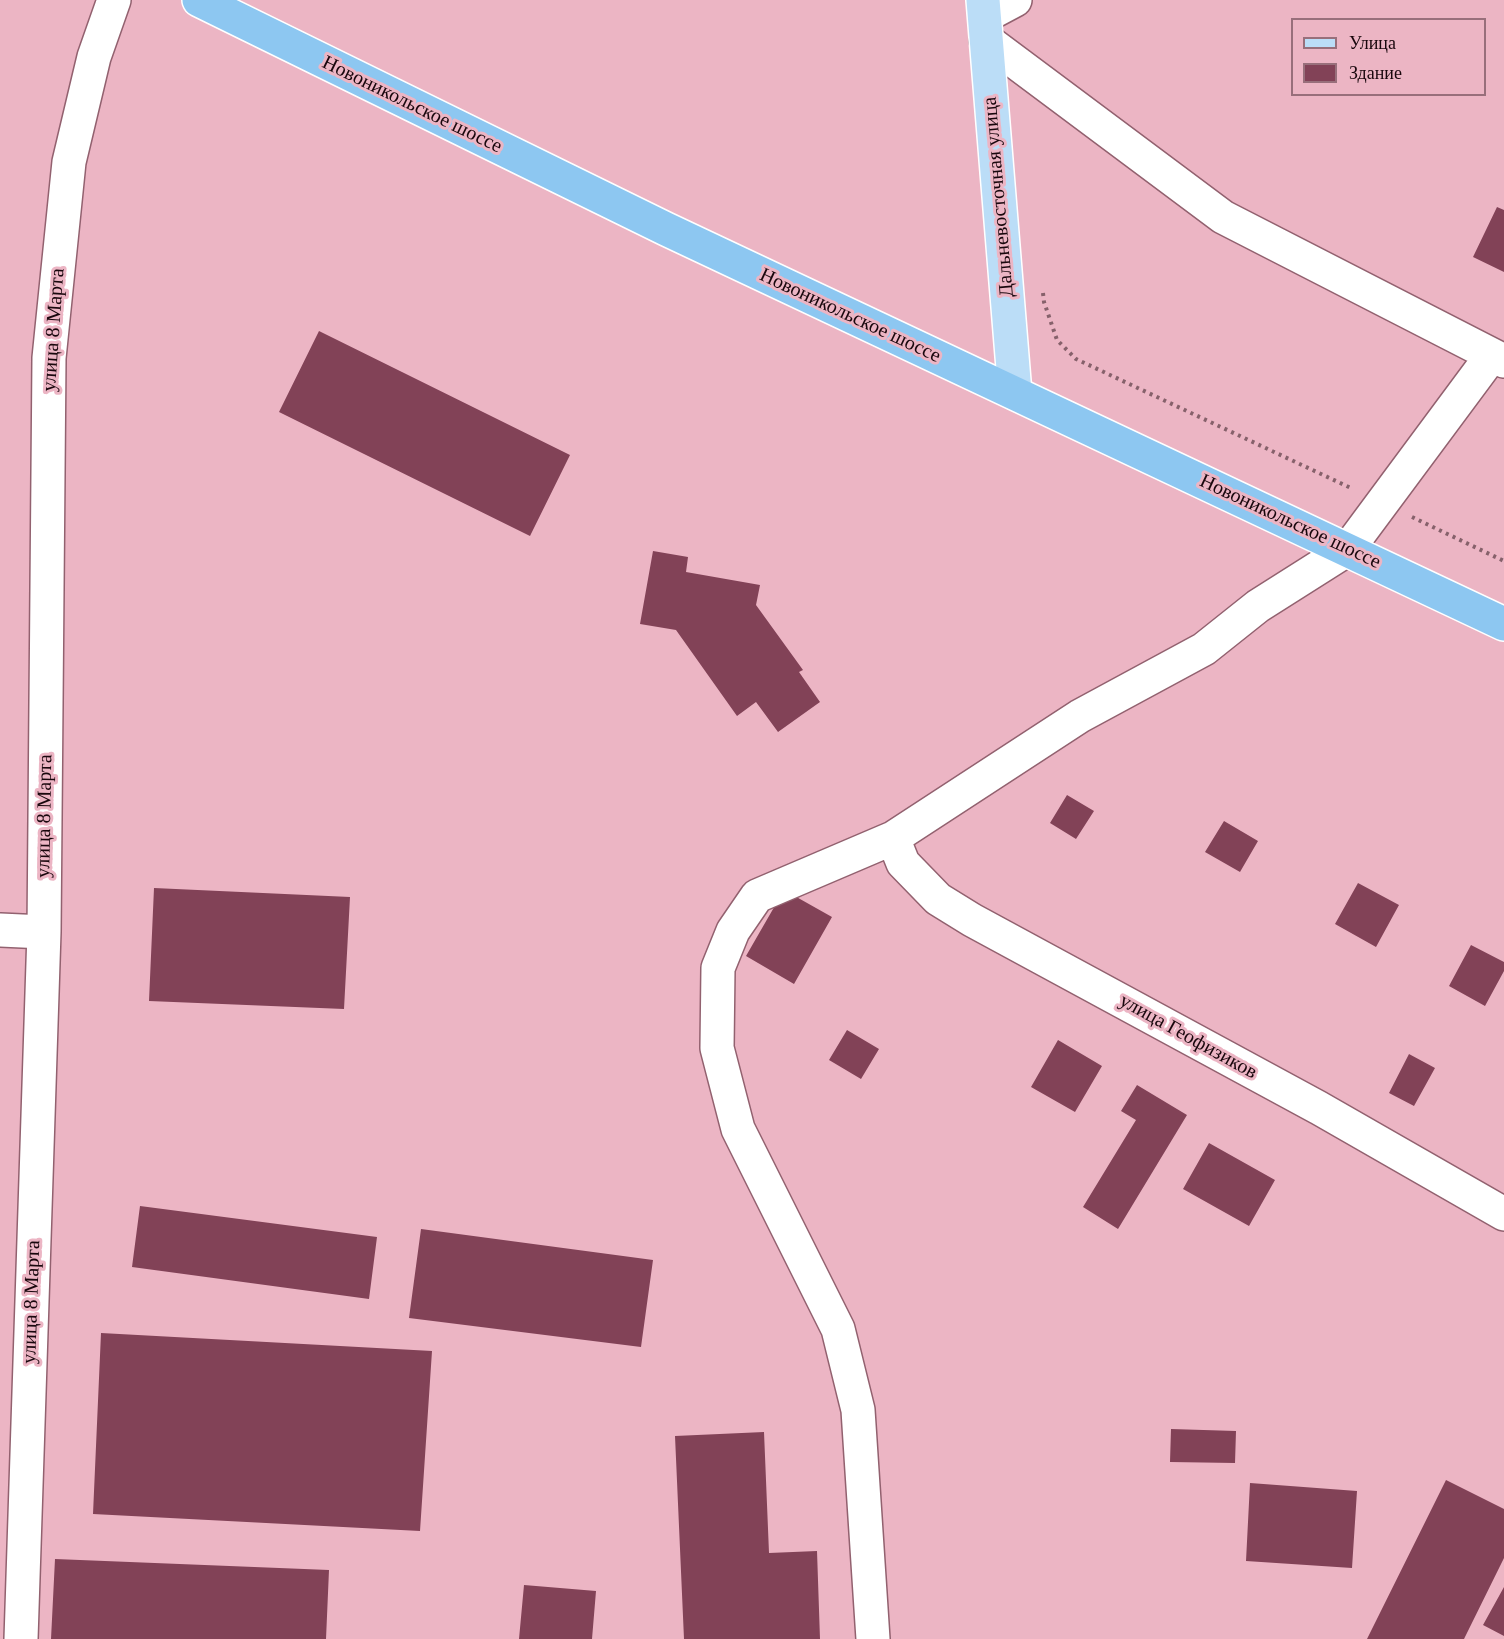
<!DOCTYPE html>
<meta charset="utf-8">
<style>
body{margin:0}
#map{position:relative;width:1504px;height:1639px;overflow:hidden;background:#ecb5c4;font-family:Georgia,serif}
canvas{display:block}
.legend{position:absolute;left:1291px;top:18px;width:195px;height:78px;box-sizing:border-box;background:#ecb5c4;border:2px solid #986f7b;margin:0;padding:8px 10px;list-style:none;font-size:18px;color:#19070d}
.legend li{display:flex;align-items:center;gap:12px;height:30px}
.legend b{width:30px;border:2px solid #986f7b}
</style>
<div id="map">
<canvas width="1504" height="1639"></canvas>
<ul class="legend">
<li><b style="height:8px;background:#bbddf7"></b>Улица</li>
<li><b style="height:16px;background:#824257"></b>Здание</li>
</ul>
</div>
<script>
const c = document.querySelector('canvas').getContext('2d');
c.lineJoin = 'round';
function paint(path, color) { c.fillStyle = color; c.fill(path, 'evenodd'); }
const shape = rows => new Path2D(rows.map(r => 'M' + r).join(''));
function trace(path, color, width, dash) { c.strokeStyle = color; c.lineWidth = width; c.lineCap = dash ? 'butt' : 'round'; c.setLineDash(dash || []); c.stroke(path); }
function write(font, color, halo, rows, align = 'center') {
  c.font = font + ' Georgia,serif'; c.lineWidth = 6; c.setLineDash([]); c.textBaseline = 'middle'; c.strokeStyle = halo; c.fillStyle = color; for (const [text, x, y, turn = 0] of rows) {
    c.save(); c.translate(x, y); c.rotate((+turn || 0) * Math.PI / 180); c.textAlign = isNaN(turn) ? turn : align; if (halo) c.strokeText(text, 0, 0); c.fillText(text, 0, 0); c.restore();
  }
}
paint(shape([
 [1497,207,1504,210,1504,272,1473,257],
 [319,331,570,455,530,536,279,412],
 [653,551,688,557,686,572,760,585,756,605,803,670,799,672,820,702,778,732,756,702,737,716,676,630,640,624],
 [1067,795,1094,811,1076,839,1050,823],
 [1224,821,1258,841,1240,872,1205,852],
 [1358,883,1399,905,1376,947,1335,924],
 [154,888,350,897,344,1009,149,1001],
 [784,890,832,917,794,984,746,956],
 [1471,945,1504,962,1504,971,1485,1006,1449,986],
 [847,1030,879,1049,861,1079,829,1060],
 [1058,1040,1102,1066,1075,1112,1031,1087],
 [1409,1054,1435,1068,1414,1106,1389,1093],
 [1137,1085,1187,1115,1118,1229,1083,1207,1136,1120,1121,1111],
 [1209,1143,1275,1180,1249,1226,1183,1189],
 [140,1206,377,1237,369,1299,132,1267],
 [421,1229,653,1260,641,1347,409,1318],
 [101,1333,432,1351,420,1531,93,1514],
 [1171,1429,1236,1431,1235,1463,1170,1462],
 [764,1432,769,1553,817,1551,820,1639,684,1639,675,1436],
 [1446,1480,1504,1509,1504,1558,1464,1639,1367,1639],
 [1250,1483,1357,1491,1352,1568,1246,1561],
 [55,1559,329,1570,326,1639,51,1639],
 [524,1585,596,1591,592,1639,519,1639],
 [1504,1587,1504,1636,1483,1625]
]), '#824257');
const minor = shape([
 [985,16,1015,0],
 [986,40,1223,217,1504,361],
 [893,838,903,863,938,899,972,920,1319,1108,1504,1214],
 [0,930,44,932],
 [21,1639,44,932,49,358,69,162,94,57,114,0],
 [873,1639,858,1410,838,1329,738,1129,717,1048,718,968,733,931,757,896,893,838,1080,716,1204,649,1258,606,1348,549,1492,355]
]);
const major = shape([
 [983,0,1015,393]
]);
const highway = shape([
 [199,0,666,229,1504,624]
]);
trace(minor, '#92616f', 36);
trace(major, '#fff', 36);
trace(highway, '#fff', 36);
trace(shape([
 [1043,293,1044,302,1057,340,1076,359,1353,489],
 [1412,517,1504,561]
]), '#86616b', 4, [3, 4.5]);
trace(minor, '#fff', 33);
trace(major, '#bbddf7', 33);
trace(highway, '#8dc7f1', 33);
write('20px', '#19070d', '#ecb5c4', [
 ["Новоникольское шоссе",412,105,26],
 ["Дальневосточная улица",999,197,-95],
 ["Новоникольское шоссе",850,316,25],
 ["улица 8 Марта",54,330,-86],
 ["Новоникольское шоссе",1290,522,25],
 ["улица 8 Марта",45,816,-89],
 ["улица Геофизиков",1188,1037,29],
 ["улица 8 Марта",32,1302,-88]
]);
</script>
